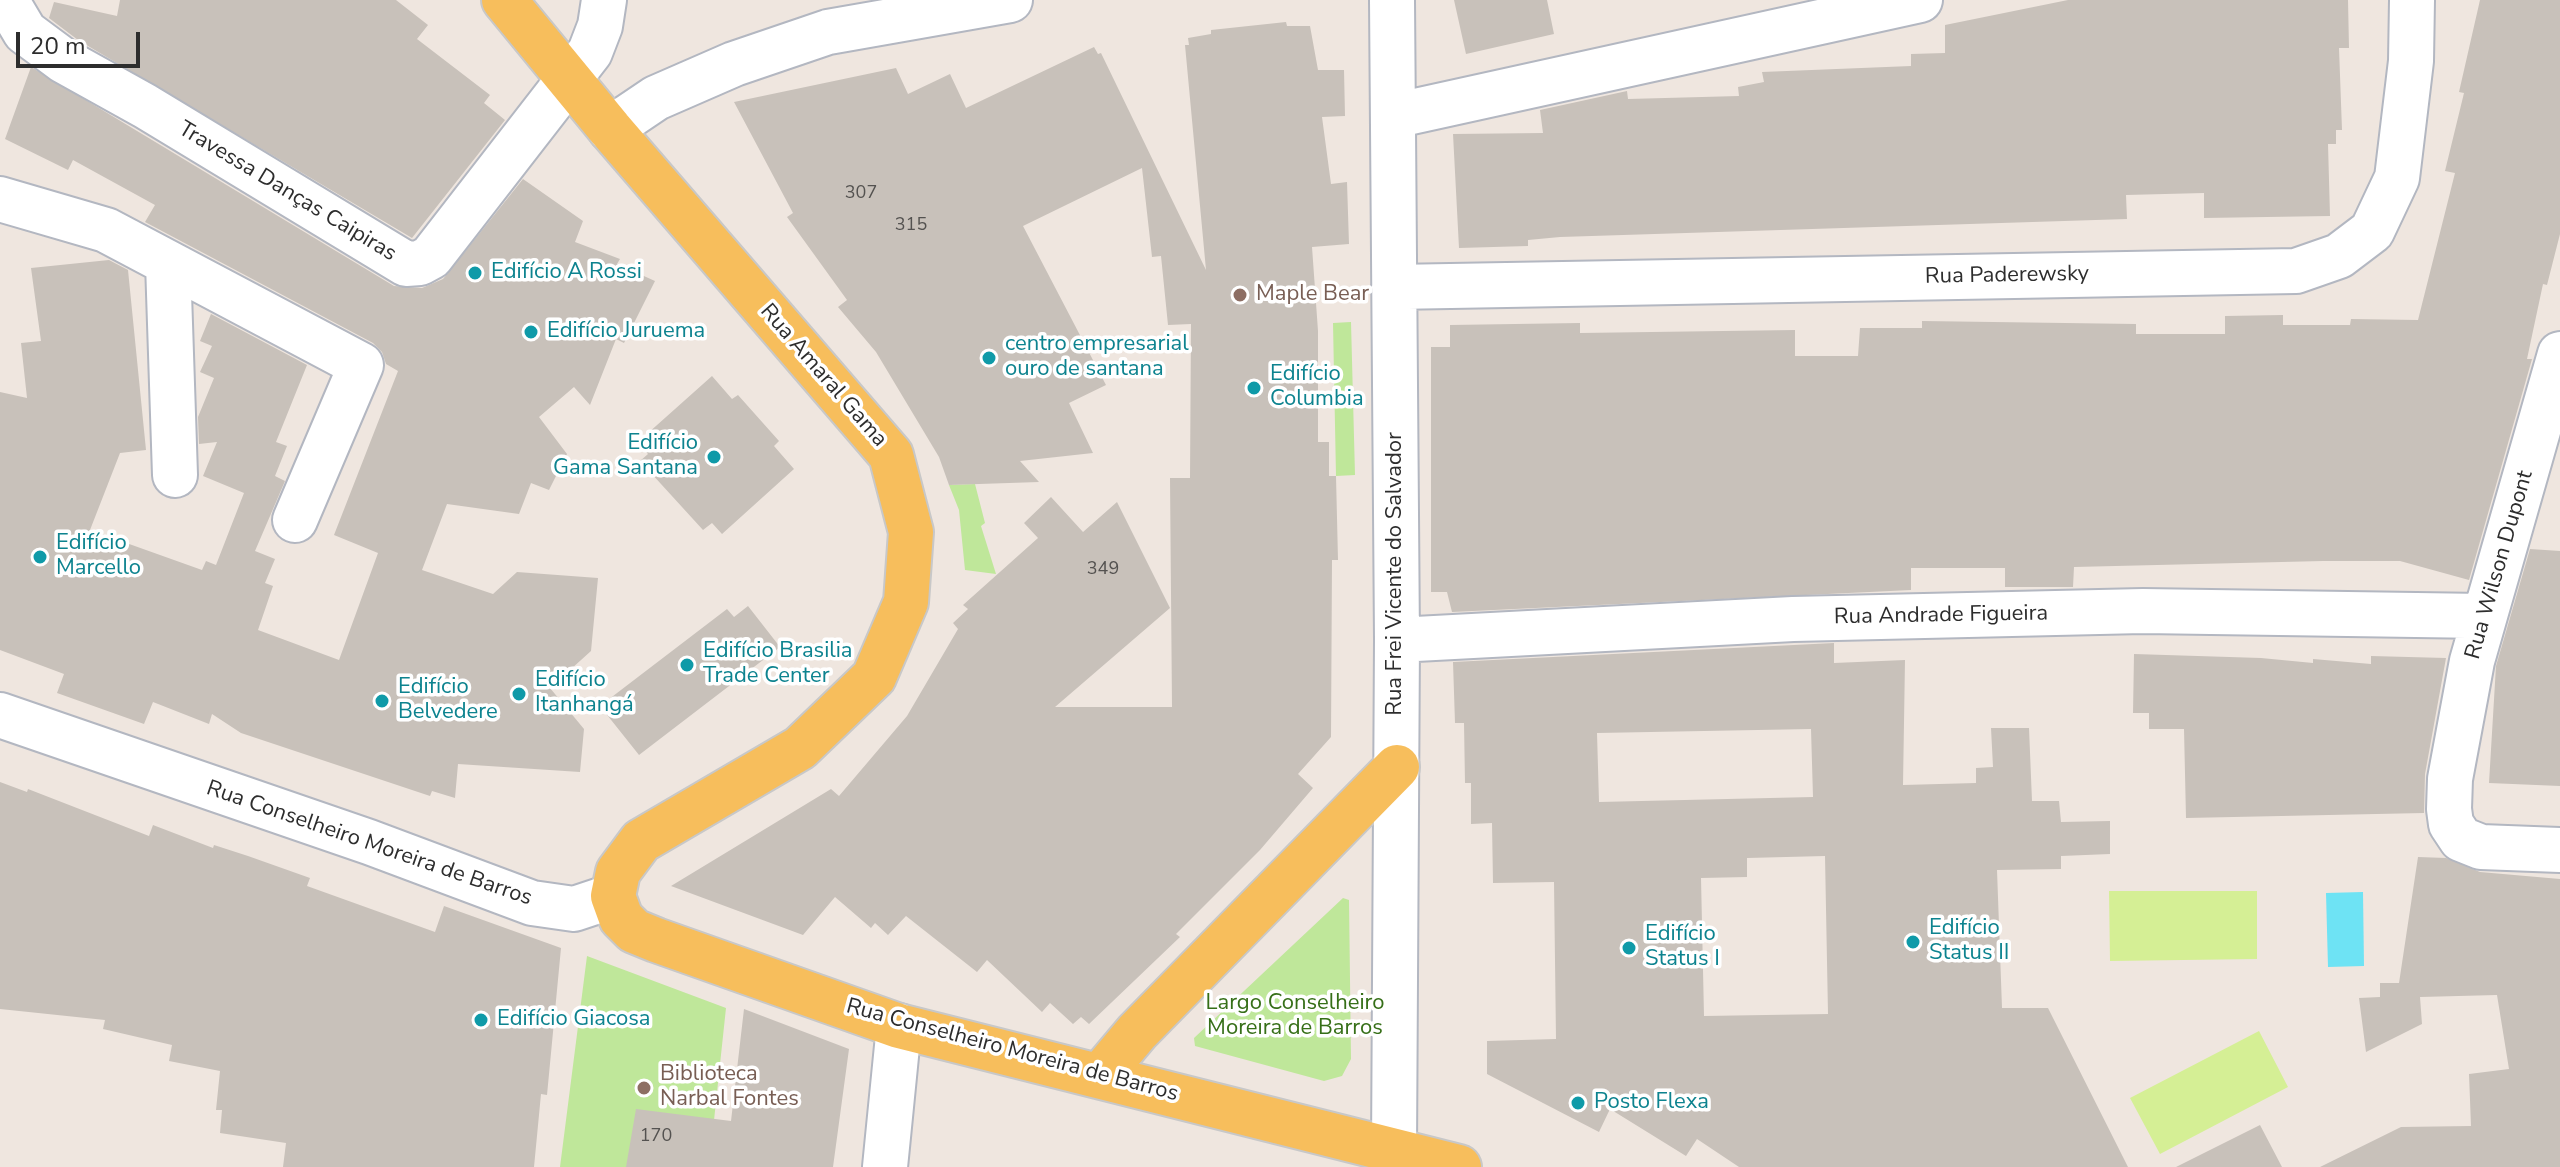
<!DOCTYPE html>
<meta charset="utf-8">
<style>
body{margin:0}
#map{position:relative;width:2560px;height:1167px;overflow:hidden;background:#efe6df;font-family:"Nunito Sans",sans-serif}
canvas{display:block}
.scale{position:absolute;left:16px;top:32px;width:124px;height:36px;box-sizing:border-box;border:4px solid #2d2d2d;border-top:0;padding-left:10px;font-size:24px;line-height:28px;white-space:nowrap;color:#2d2d2d;-webkit-text-stroke:6px #fff;paint-order:stroke}
</style>
<div id="map">
<canvas width="2560" height="1167"></canvas>
<div class="scale">20 m</div>
</div>
<script>
const c = document.querySelector('canvas').getContext('2d');
c.lineJoin = 'round';
function paint(path, color) { c.fillStyle = color; c.fill(path, 'evenodd'); }
const shape = rows => new Path2D(rows.map(r => 'M' + r).join(''));
function trace(path, color, width, dash) { c.strokeStyle = color; c.lineWidth = width; c.lineCap = dash ? 'butt' : 'round'; c.setLineDash(dash || []); c.stroke(path); }
function write(font, color, halo, rows, align = 'center') {
  c.font = font + ' "Nunito Sans",sans-serif'; c.lineWidth = 7; c.setLineDash([]); c.textBaseline = 'middle'; c.strokeStyle = halo; c.fillStyle = color; for (const [text, x, y, turn = 0] of rows) {
    c.save(); c.translate(x, y); c.rotate((+turn || 0) * Math.PI / 180); c.textAlign = isNaN(turn) ? turn : align; if (halo) c.strokeText(text, 0, 0); c.fillText(text, 0, 0); c.restore();
  }
}
paint(shape([
 [1351,322,1355,475,1336,476,1333,323],
 [975,484,985,523,981,526,996,574,965,570,959,510,949,485],
 [1343,898,1349,900,1351,1059,1342,1076,1324,1081,1195,1046,1194,1038],
 [587,956,726,1008,709,1167,560,1167]
]), '#bfe79a');
paint(shape([
 [2109,891,2257,891,2257,959,2110,961],
 [2259,1031,2288,1087,2160,1154,2130,1098]
]), '#d5ef95');
paint(shape([
 [2363,892,2364,966,2328,967,2326,893]
]), '#6ee3f4');
paint(shape([
 [120,0,396,0,428,25,417,39,490,95,484,103,505,120,412,238,78,40,49,18,54,2,117,16],
 [1454,0,1547,0,1554,34,1466,54],
 [2068,0,2348,0,2349,48,2339,48,2342,130,2336,130,2336,144,2328,144,2330,216,2204,218,2204,193,2126,195,2127,219,1560,237,1528,240,1528,246,1459,248,1453,134,1543,133,1540,110,1627,91,1628,99,1739,96,1738,87,1764,82,1762,72,1911,66,1911,54,1945,53,1945,25],
 [2480,0,2560,0,2560,234,2547,285,2543,284,2527,359,2532,359,2469,580,2400,561,2323,561,2074,567,2073,587,2005,587,2005,568,1911,568,1911,590,1452,612,1447,592,1431,592,1431,347,1450,347,1450,325,1580,323,1580,333,1795,330,1795,356,1858,356,1860,328,1922,328,1922,321,2136,324,2136,334,2225,334,2225,316,2283,315,2283,325,2350,325,2351,319,2418,320,2455,173,2445,171,2464,93,2459,92],
 [1286,22,1287,26,1310,26,1318,70,1344,70,1345,116,1322,117,1331,184,1347,182,1349,244,1312,247,1318,331,1318,442,1329,442,1329,476,1336,476,1338,560,1332,560,1331,737,1298,774,1313,788,1260,850,1176,934,1180,937,1089,1024,1081,1017,1073,1024,1050,1003,1042,1012,987,960,977,972,906,916,888,935,875,923,871,928,835,897,803,935,671,886,831,789,839,796,907,716,958,629,953,623,968,609,963,605,1038,538,1024,523,1051,497,1083,532,1117,502,1170,608,1055,707,1172,707,1170,478,1190,478,1191,324,1168,325,1161,256,1152,257,1142,168,1023,226,1106,385,1069,403,1093,453,1020,461,1039,482,949,485,939,457,876,352,838,307,847,300,787,217,793,213,734,102,896,68,908,94,950,74,966,108,1094,47,1098,54,1101,53,1206,270,1185,45,1189,45,1188,38,1211,34,1211,30],
 [31,67,394,286,422,288,443,279,523,179,583,221,575,242,620,259,617,264,655,281,624,343,616,339,590,405,574,387,539,417,567,454,549,490,531,483,519,514,447,504,422,570,493,594,517,572,598,578,591,651,550,688,584,729,580,772,458,764,455,798,432,791,430,796,241,733,212,714,209,724,153,702,144,724,57,693,64,674,0,650,0,392,27,398,21,343,41,341,31,268,109,260,128,270,146,450,120,453,90,530,202,570,206,561,216,565,244,493,203,476,217,442,199,444,198,417,214,378,200,372,212,346,200,341,211,314,307,365,276,442,287,446,275,476,285,481,255,551,275,559,265,583,273,586,258,630,339,660,378,553,334,535,398,371,386,364,382,352,373,343,145,222,155,205,73,160,68,170,5,139],
 [712,376,732,399,738,395,779,441,774,446,794,469,722,534,712,523,703,530,640,461,648,454,638,442],
 [2530,549,2560,551,2560,786,2489,783,2496,666],
 [748,606,780,647,639,755,600,706,727,609,734,617],
 [1834,643,1834,663,1905,660,1903,785,1976,783,1976,768,1993,767,1991,728,2029,728,2032,801,2059,801,2061,822,2110,821,2110,854,2061,856,2061,869,1997,870,2002,1008,2048,1008,2128,1167,1739,1167,1697,1139,1686,1156,1610,1109,1599,1132,1487,1074,1487,1041,1556,1039,1554,882,1493,883,1492,823,1471,824,1471,783,1465,783,1464,723,1455,723,1453,662],
 [1811,729,1813,797,1599,802,1597,733],
 [1825,856,1828,1014,1704,1016,1701,878,1747,877,1747,858],
 [2134,654,2261,658,2313,663,2313,659,2371,664,2371,656,2446,658,2425,774,2424,813,2186,818,2184,729,2149,729,2149,713,2133,713],
 [0,782,27,792,28,789,149,836,153,825,213,848,214,845,248,856,310,878,307,886,435,932,444,906,561,948,547,1095,541,1094,534,1167,283,1167,286,1143,220,1133,222,1110,216,1110,220,1071,169,1061,172,1045,103,1029,105,1020,0,1009],
 [2418,857,2446,858,2480,872,2560,879,2560,1167,2320,1167,2401,1127,2471,1126,2469,1074,2509,1069,2497,995,2420,997,2422,1024,2366,1052,2359,998,2380,997,2380,983,2399,983],
 [744,1009,849,1049,833,1167,626,1167,636,1109,731,1121],
 [2260,1125,2282,1167,2176,1167]
]), '#c8c1ba');
const minor = shape([
 [6,0,25,32,64,61,145,106,406,264,420,263,431,257,590,52,600,26,604,0],
 [1392,0,1397,640,1394,1149],
 [1393,116,1920,0],
 [610,129,656,98,734,64,828,32,1010,0],
 [0,199,106,230,361,365,295,520],
 [168,263,175,475],
 [1394,287,2296,271,2339,256,2372,231,2397,178,2411,61,2412,0],
 [2560,354,2472,661,2450,779,2449,809,2451,824,2461,839,2481,847,2560,850],
 [1397,640,1793,619,2143,611,2484,616],
 [0,715,369,842,532,903,574,909,613,896],
 [885,1167,899,1026]
]);
const major = shape([
 [504,0,610,129,891,455,911,532,906,602,874,677,800,748,641,841,618,872,613,896,621,918,634,931,656,940,899,1026,1459,1167],
 [1100,1076,1137,1032,1397,767]
]);
trace(minor, '#b3b7c1', 48);
trace(major, '#c8c8c8', 48);
trace(minor, '#fff', 44);
trace(major, '#f7be5c', 44);
for (const [x, y, r, color] of [
 [475,273,8,"#0f9aa8"],
 [1240,295,8,"#8d6e63"],
 [531,332,8,"#0f9aa8"],
 [989,358,8,"#0f9aa8"],
 [1254,388,8,"#0f9aa8"],
 [714,457,8,"#0f9aa8"],
 [40,557,8,"#0f9aa8"],
 [687,665,8,"#0f9aa8"],
 [519,694,8,"#0f9aa8"],
 [382,701,8,"#0f9aa8"],
 [1913,942,8,"#0f9aa8"],
 [1629,948,8,"#0f9aa8"],
 [481,1020,8,"#0f9aa8"],
 [644,1088,8,"#8d6e63"],
 [1578,1103,8,"#0f9aa8"]
]) { const dot = new Path2D(); dot.arc(x, y, r, 0, 2 * Math.PI); c.fillStyle = color; c.fill(dot); trace(dot, '#fff', 3); }
write('18px', '#545250', null, [
 ["307",861,194],
 ["315",911,226],
 ["349",1103,570],
 ["170",656,1137]
]);
write('22px', '#2d2d2d', '#fff', [
 ["Travessa Danças Caipiras",287,192,31],
 ["Rua Paderewsky",2007,276,-1],
 ["Rua Amaral Gama",823,376,49],
 ["Rua Wilson Dupont",2500,565,-74],
 ["Rua Frei Vicente do Salvador",1396,574,-90],
 ["Rua Andrade Figueira",1941,616,-1],
 ["Rua Conselheiro Moreira de Barros",369,844,19],
 ["Rua Conselheiro Moreira de Barros",1012,1051,15]
]);
write('22px', '#0d838f', '#fff', [
 ["Edifício A Rossi",491,273],
 ["Edifício Juruema",547,332],
 ["centro empresarial",1005,345],
 ["ouro de santana",1005,370],
 ["Edifício",1270,375],
 ["Columbia",1270,400],
 ["Edifício",698,444,"right"],
 ["Gama Santana",698,469,"right"],
 ["Edifício",56,544],
 ["Marcello",56,569],
 ["Edifício Brasilia",703,652],
 ["Trade Center",703,677],
 ["Edifício",535,681],
 ["Itanhangá",535,706],
 ["Edifício",398,688],
 ["Belvedere",398,713],
 ["Edifício",1929,929],
 ["Status II",1929,954],
 ["Edifício",1645,935],
 ["Status I",1645,960],
 ["Edifício Giacosa",497,1020],
 ["Posto Flexa",1594,1103]
], 'left');
write('22px', '#785e54', '#fff', [
 ["Maple Bear",1256,295],
 ["Biblioteca",660,1075],
 ["Narbal Fontes",660,1100]
], 'left');
write('22px', '#366f18', '#fff', [
 ["Largo Conselheiro",1295,1004],
 ["Moreira de Barros",1295,1029]
]);
</script>
